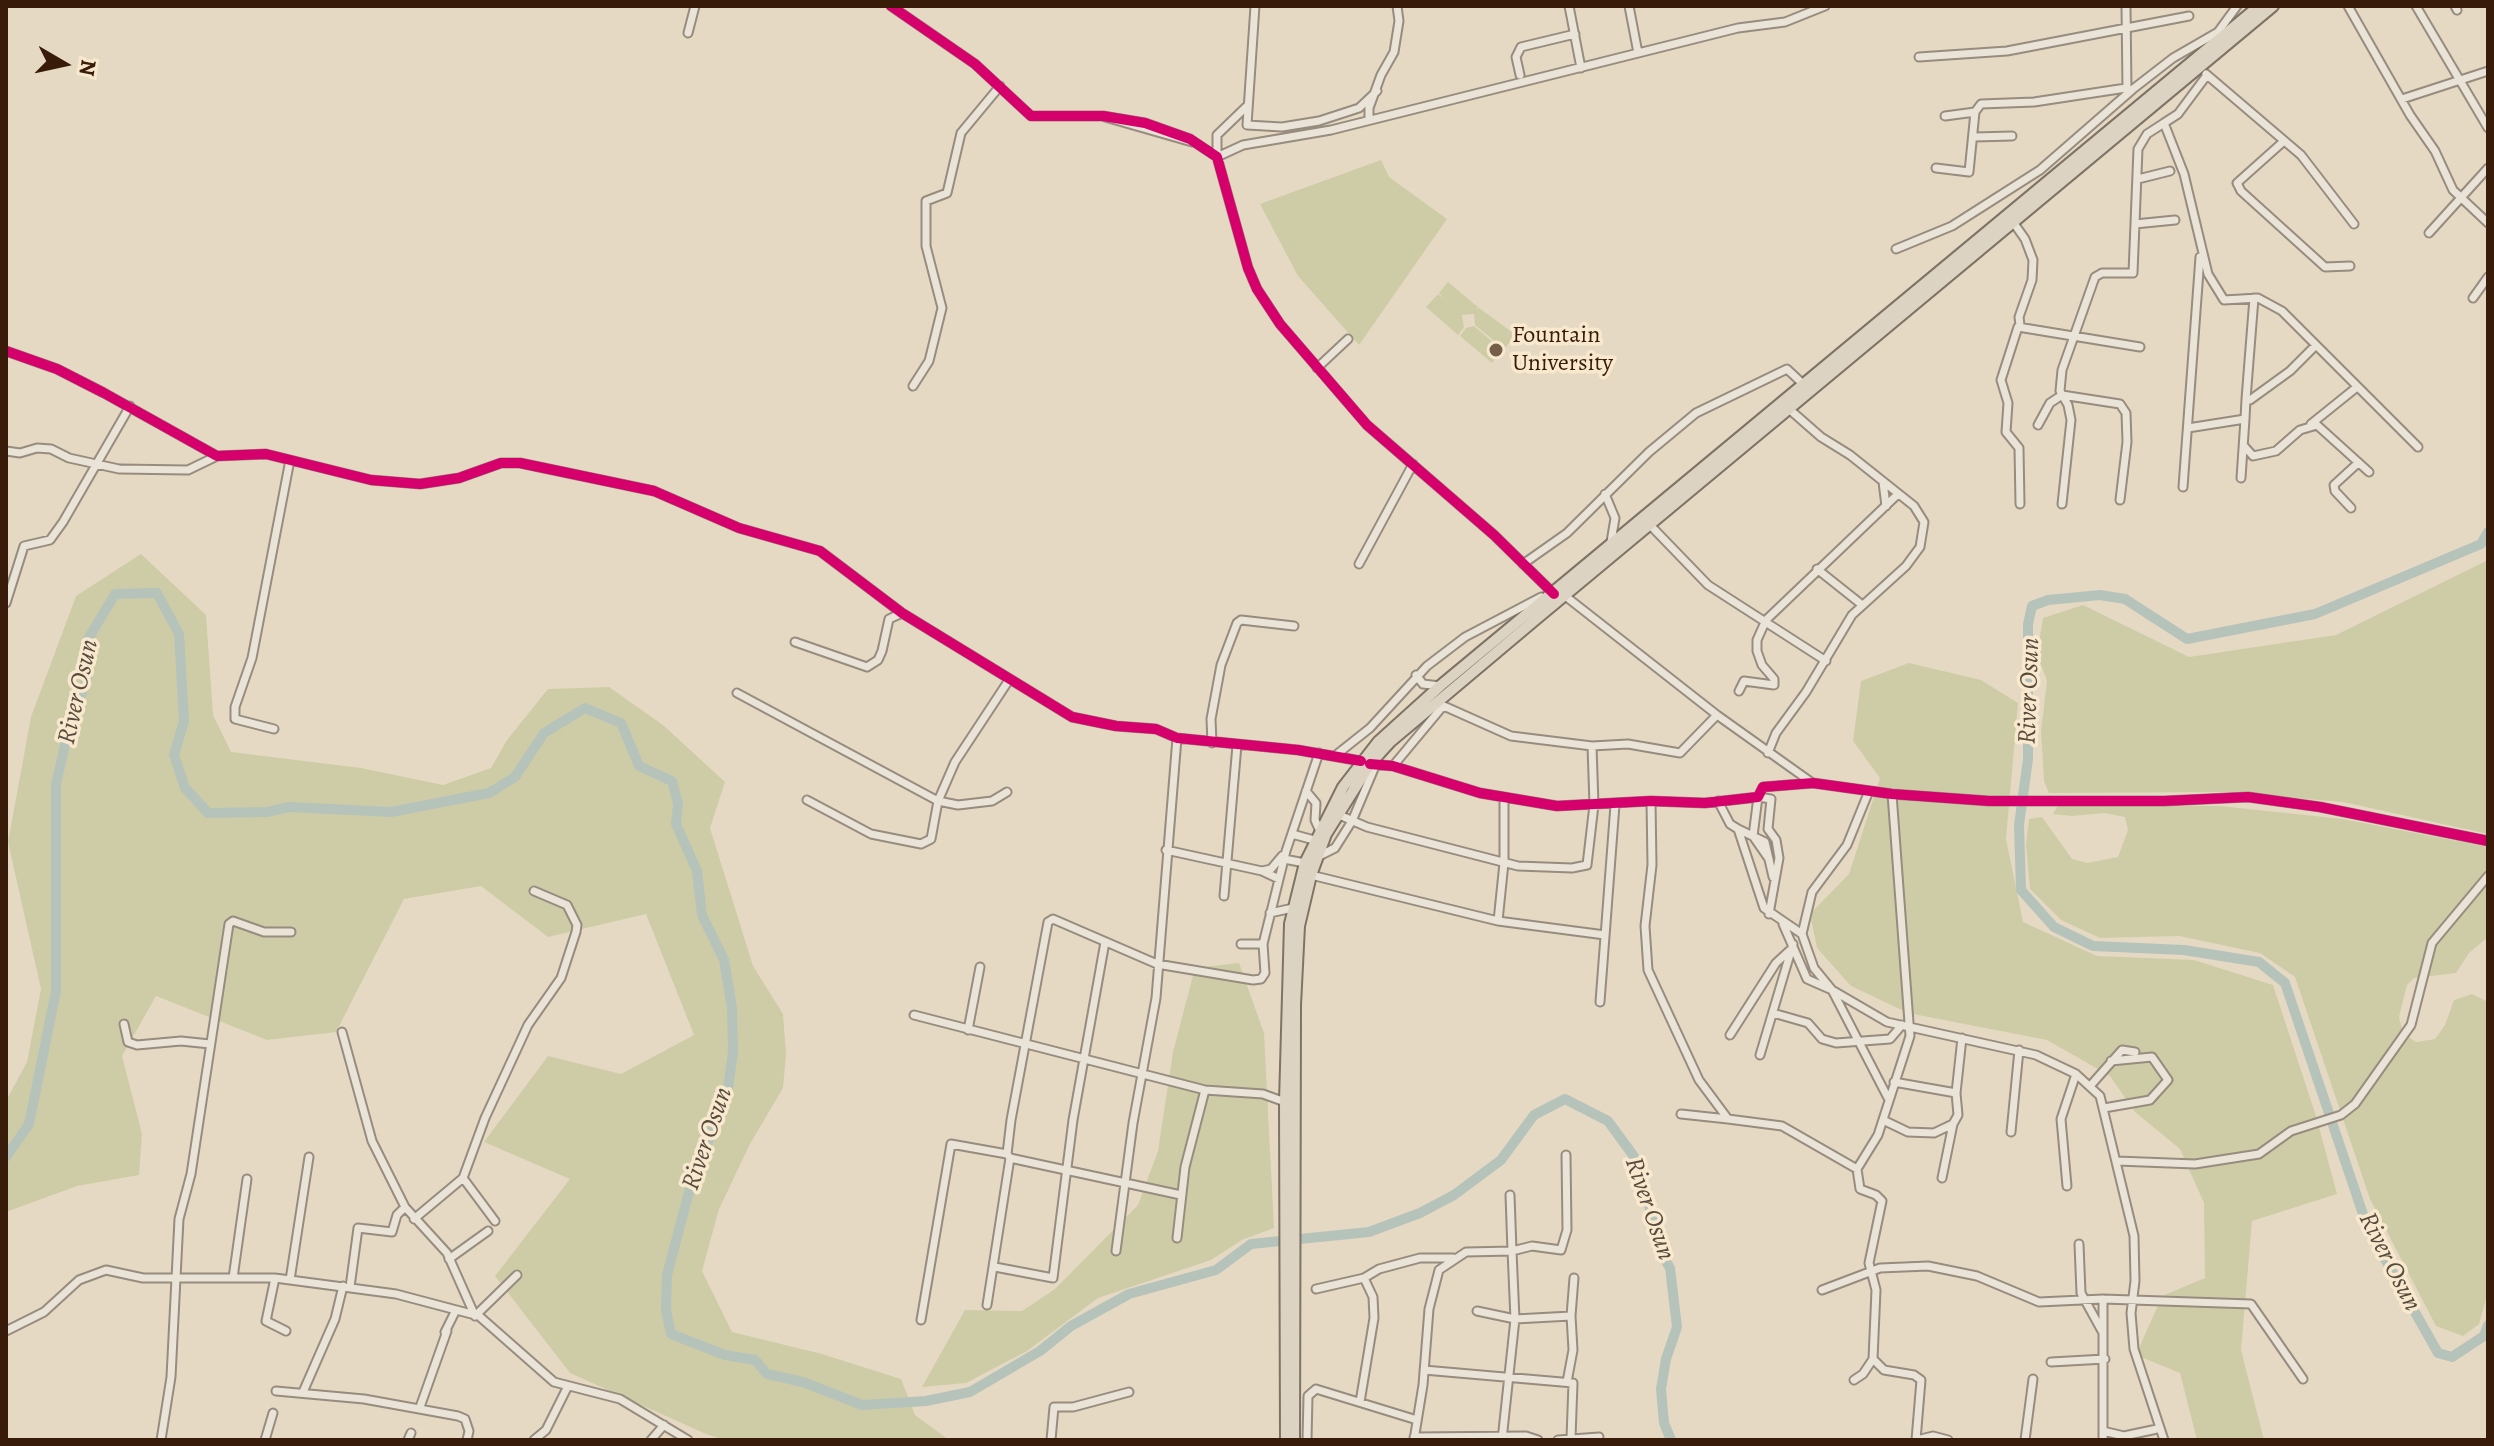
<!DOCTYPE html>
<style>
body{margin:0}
#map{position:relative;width:2494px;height:1446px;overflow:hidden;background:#e6d9c3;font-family:Alegreya,serif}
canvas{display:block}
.frame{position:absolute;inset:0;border:8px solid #381c09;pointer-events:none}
.north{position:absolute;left:24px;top:24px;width:80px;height:80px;-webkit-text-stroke:6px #f8e9ce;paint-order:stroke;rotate:99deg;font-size:22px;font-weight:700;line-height:32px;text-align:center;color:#381c09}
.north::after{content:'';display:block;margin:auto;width:28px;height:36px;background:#381c09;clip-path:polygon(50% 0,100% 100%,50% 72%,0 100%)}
</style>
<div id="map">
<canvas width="2494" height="1446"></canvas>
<div class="frame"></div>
<div class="north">N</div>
</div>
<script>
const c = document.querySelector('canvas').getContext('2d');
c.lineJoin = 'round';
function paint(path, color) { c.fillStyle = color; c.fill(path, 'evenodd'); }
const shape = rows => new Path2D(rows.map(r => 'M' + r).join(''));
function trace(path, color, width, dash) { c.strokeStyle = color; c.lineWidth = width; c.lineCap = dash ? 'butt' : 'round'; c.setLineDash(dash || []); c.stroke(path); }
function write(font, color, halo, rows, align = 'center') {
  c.font = font + ' Alegreya,serif'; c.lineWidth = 7; c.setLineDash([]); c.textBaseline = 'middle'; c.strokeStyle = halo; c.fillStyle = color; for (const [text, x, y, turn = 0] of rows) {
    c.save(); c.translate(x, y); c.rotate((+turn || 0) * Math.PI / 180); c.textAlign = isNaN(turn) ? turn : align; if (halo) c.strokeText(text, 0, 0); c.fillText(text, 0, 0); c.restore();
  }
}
paint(shape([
 [1381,160,1389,177,1447,219,1359,345,1298,276,1260,204],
 [1448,282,1478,307,1476,310,1479,308,1516,335,1504,349,1475,325,1474,314,1462,315,1464,328,1458,335,1426,307,1438,294,1443,298,1439,293],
 [1474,326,1502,350,1492,363,1460,336,1466,328],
 [141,554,206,615,213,715,231,752,361,768,443,785,491,768,507,740,548,689,609,687,663,725,725,782,710,828,753,966,783,1014,786,1054,783,1088,750,1144,719,1209,702,1271,732,1332,822,1354,901,1379,915,1415,949,1440,724,1440,706,1434,570,1373,495,1276,570,1179,484,1142,548,1056,621,1074,694,1035,646,914,548,937,481,886,404,899,336,1032,267,1040,156,996,122,1056,142,1134,139,1175,77,1186,6,1212,6,1101,27,1062,41,989,8,842,31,717,76,596],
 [2488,560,2488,834,2343,802,2222,792,2049,793,2044,781,2041,731,2047,681,2037,654,2043,618,2083,605,2189,657,2336,635],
 [1909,663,1981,680,2018,703,2006,839,2023,922,2097,956,2194,960,2273,985,2316,1116,2337,1194,2252,1221,2241,1350,2264,1440,2197,1440,2180,1373,2136,1355,2162,1296,2205,1278,2204,1203,2180,1149,2135,1112,2110,1076,2047,1040,1908,1013,1851,986,1817,948,1810,914,1849,874,1880,778,1853,741,1861,681],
 [2058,805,2220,806,2343,819,2488,847,2488,937,2469,953,2456,973,2414,978,2407,985,2399,1017,2403,1033,2416,1042,2435,1039,2445,1025,2454,1000,2472,994,2488,1002,2488,1292,2479,1324,2463,1336,2436,1326,2370,1199,2295,977,2260,953,2179,936,2100,938,2061,920,2030,889,2026,845,2029,819,2042,817,2072,859,2087,863,2118,857,2128,830,2125,817,2104,813,2072,816,2053,814],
 [1239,963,1264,1033,1274,1228,1242,1240,1211,1260,1098,1298,1027,1351,966,1383,922,1387,965,1310,1022,1311,1055,1289,1138,1205,1158,1151,1173,1052,1195,968]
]), '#cecca6');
trace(shape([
 [2488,532,2481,544,2315,614,2187,639,2125,599,2100,595,2048,600,2032,606,2028,624,2028,759,2019,825,2021,890,2054,927,2093,946,2184,950,2259,962,2285,983,2368,1229,2438,1353,2452,1357,2484,1336,2488,1325],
 [6,1157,29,1124,56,991,56,784,71,719,87,680,88,639,115,594,157,593,179,634,184,721,174,755,185,788,208,813,267,812,289,807,391,812,489,793,515,777,544,733,585,708,621,723,639,766,672,781,678,804,676,824,697,871,702,915,724,960,732,1008,733,1052,728,1088,689,1192,667,1275,666,1310,671,1334,725,1355,755,1360,767,1374,803,1382,862,1405,926,1401,970,1392,1040,1351,1071,1326,1129,1294,1216,1270,1251,1244,1369,1232,1420,1213,1454,1195,1501,1160,1534,1115,1565,1099,1608,1121,1638,1162,1661,1253,1670,1268,1677,1327,1666,1359,1661,1389,1664,1423,1671,1440]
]), '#b6c3bb', 10);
const minor = shape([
 [891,6,975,64,1031,116,1103,116,1145,123,1190,139,1217,157,1248,268,1257,289,1280,324,1367,425,1494,535,1554,594],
 [1255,6,1247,125,1282,127,1319,121,1359,108,1377,91],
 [1569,6,1581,68],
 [1629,6,1638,53],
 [2126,6,2127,91],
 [2348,6,2410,115,2435,151,2453,190,2488,223],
 [2416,6,2488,128],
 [2455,6,2457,10],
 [688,33,695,6],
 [1919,57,2007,51,2189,16],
 [2206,74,2301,155,2354,224],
 [1520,75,1516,57,1521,47,1575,34],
 [2207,75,2178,114,2164,123,2184,174,2208,274,2224,300,2258,298,2282,311,2418,447],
 [2402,99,2488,71],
 [1246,107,1217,135,1217,157,1243,145,1331,130,1738,28,1785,22,1825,6],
 [1945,116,1975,112],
 [1105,117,1192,142],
 [1369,118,1369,108,1381,75,1394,52,1399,21,1397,6],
 [1974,137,2012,136],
 [2284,141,2237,183,2241,191,2325,267,2350,266],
 [1936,168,1969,172,1975,112,1981,104,2034,102,2126,88],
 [2138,179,2170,171],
 [2013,222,2025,239,2033,260,2032,280,2019,317,2020,325],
 [2135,224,2175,220],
 [2429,233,2488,168],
 [1896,249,1952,226,2040,170,2133,89,2173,58,2218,32,2237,6],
 [2254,298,2246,399,2250,400,2290,371,2316,345],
 [2473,298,2488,277],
 [6,351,57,369,104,393,217,456,266,454,371,480,420,484,459,478,501,463,520,463,654,491,739,528,820,551,902,613,1072,717,1116,726,1156,729,1177,738,1298,750,1361,761],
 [1317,368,1348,339],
 [913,386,929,361,942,308,926,246,926,201,947,193,961,133,1000,86],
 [2311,424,2357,387],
 [2038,425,2050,403,2062,395,2120,404,2126,413,2127,442,2120,500],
 [2188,428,2245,419,2246,399],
 [2244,446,2253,456,2276,451,2300,430,2317,425,2369,472],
 [6,451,20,453,37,448,51,449,69,458,119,469,188,470,217,456],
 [2241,478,2245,419],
 [1883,482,1886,506],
 [2183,487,2200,257],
 [1605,494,1615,518,1611,542],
 [2020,504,2019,448,2006,432,2008,403,2001,380,2018,327,2140,347],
 [2062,504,2071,420,2068,405,2060,391,2062,370,2095,277,2102,273,2133,273,2138,149,2147,134,2164,123],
 [2351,508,2335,491,2334,485,2358,463],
 [1650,525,1708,585,1826,661],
 [1359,564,1413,464],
 [1523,564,1567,533,1649,452,1696,413,1787,369,1803,384],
 [1817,569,1861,604],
 [1564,595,1717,715,1811,782],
 [6,603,24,546,50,540,63,522,130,406],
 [795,642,867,667,878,660,882,651,889,619,902,613],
 [1416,675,1423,684,1440,686],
 [1739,691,1744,681,1774,685,1774,679,1762,665,1757,651,1757,640,1766,620,1898,494],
 [737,693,938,801,958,805,992,801,1007,792],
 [274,729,235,719,235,707,252,658,290,460],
 [1212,743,1211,719,1221,665,1237,623,1241,620,1294,626],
 [1592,746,1628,744,1680,753,1717,715],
 [1768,753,1776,733,1806,692,1852,615,1906,566,1920,547,1924,522,1914,506,1850,455,1821,437,1789,409],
 [1336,755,1370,728,1427,666,1465,637,1541,597],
 [1370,764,1393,766,1480,793,1557,806,1651,801,1705,803,1758,797,1763,787,1813,783,1892,794,1989,801,2164,801,2248,797,2320,807,2488,841],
 [1393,766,1443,706],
 [1306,791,1316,803,1315,820,1319,829],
 [1869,791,1847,845,1812,892,1802,934,1814,968,1832,990,1887,1022,2036,1055,2076,1074,2100,1096,2134,1236,2135,1281,2131,1313,2134,1349,2164,1440],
 [807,800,871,834,921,844,931,839,938,801,955,762,1009,680],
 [1651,801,1652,865,1645,926,1648,970,1699,1080,1728,1119,1782,1126,1857,1169,1878,1135,1910,1036,1892,794],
 [1718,801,1730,824,1738,829,1764,908,1802,934],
 [1337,814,1367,827,1518,866,1572,868,1587,865,1594,805,1592,746,1511,736,1437,703],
 [1738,829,1765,842,1773,877],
 [1292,834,1314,840],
 [1166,850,1262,871,1279,879],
 [1317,857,1335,848,1352,821,1376,764],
 [1284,859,1305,863],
 [1769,859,1753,836,1758,797,1771,799,1768,829,1776,840,1779,858,1769,914],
 [1262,871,1271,869,1282,856],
 [1311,875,1498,921,1504,863,1504,798],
 [1224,896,1237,745],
 [1270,913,1293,908],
 [1498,921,1605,935],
 [1783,924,1807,979,1832,990,1888,1098],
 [1241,944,1263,944,1286,851,1319,753],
 [1600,1002,1615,805],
 [1773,1013,1808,1023,1822,1039,1836,1043,1890,1039,1902,1025],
 [914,1015,1205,1090,1263,1094,1285,1102],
 [124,1024,128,1042,137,1045,181,1041,210,1044],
 [968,1030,980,967],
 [342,1032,372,1141,405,1207,447,1253,475,1316],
 [1730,1035,1776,963,1789,951],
 [1760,1055,1793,944],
 [2091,1085,2122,1050,2135,1052],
 [1956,1093,1962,1038],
 [2104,1108,2150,1100,2168,1080,2152,1057,2111,1061],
 [1681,1114,1728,1119],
 [1883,1120,1908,1132,1934,1133,1953,1124,1958,1115,1956,1093,1894,1082],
 [2011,1132,2019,1050],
 [1010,1158,1181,1195],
 [2117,1161,2195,1164,2259,1154,2291,1131,2341,1115,2355,1104,2411,1025,2432,943,2488,876],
 [1857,1169,1860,1189,1876,1195,1882,1201,1869,1263,1876,1290,1873,1359,1884,1370,1914,1375,1921,1380,1916,1440],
 [463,1178,485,1118,528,1025,561,978,576,932,577,925,567,905,534,891],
 [1942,1178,1953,1124],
 [2067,1186,2061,1119,2076,1074],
 [1510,1195,1512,1251,1532,1246,1561,1250,1567,1230,1566,1155],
 [414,1219,463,1178,495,1221],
 [1177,1238,1185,1167,1205,1090],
 [2079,1244,2081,1293,2102,1331],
 [1116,1251,1133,1123,1156,998,1177,738],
 [449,1259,488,1231],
 [995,1267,1053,1278,1073,1120,1105,942],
 [233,1278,247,1179],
 [275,1278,266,1321,286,1331],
 [290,1280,309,1157],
 [350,1287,358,1228,392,1232,397,1215,405,1207],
 [1316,1289,1364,1278,1379,1269,1420,1258,1453,1258],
 [1822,1290,1880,1268,1928,1266,1977,1276,2039,1302,2103,1299],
 [987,1305,1010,1158,1007,1154,1011,1120,1048,922,1053,919,1157,964,1253,980,1261,979,1265,973,1263,944],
 [1477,1311,1515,1319,1571,1316,1573,1350,1567,1382],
 [475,1316,517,1275],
 [1571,1316,1574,1278],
 [921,1320,951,1144,1007,1154],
 [6,1331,44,1312,79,1280,106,1270,143,1278,275,1278,396,1294,479,1316,554,1382,620,1399,688,1440],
 [445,1332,456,1310],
 [2051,1362,2105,1359],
 [1424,1370,1573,1383,1571,1438],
 [1854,1380,1863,1374,1873,1359],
 [276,1391,364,1399,458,1416,465,1419,469,1431,467,1440],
 [303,1392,335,1319,343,1286],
 [1360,1402,1374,1318,1373,1297,1364,1278],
 [420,1407,447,1331],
 [2103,1431,2124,1436,2157,1429],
 [1414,1437,1526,1436,1538,1440],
 [161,1440,171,1377,179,1219,191,1174,229,924,233,921,264,932,291,932],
 [265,1440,273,1413],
 [408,1440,411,1433],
 [534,1440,546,1430,568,1386],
 [651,1440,664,1425],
 [1051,1440,1054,1407,1073,1407,1129,1392],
 [1307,1440,1308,1396,1316,1389,1417,1420],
 [1414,1440,1423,1385,1429,1309,1439,1270,1466,1252,1512,1251,1515,1319,1502,1440],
 [1558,1440,1599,1437],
 [1917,1440,1933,1436,1948,1440],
 [2025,1440,2033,1379],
 [2103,1440,2103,1299,2251,1304,2303,1379]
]);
const highway = shape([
 [1286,1440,1285,1102,1290,924,1305,863,1343,787,1378,742,1440,686,2259,6],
 [1294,1440,1295,1005,1299,926,1311,875,1326,834,1370,764,1390,742,1535,620,2273,6]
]);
trace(minor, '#978c7e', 11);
trace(highway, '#7e7365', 14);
trace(minor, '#e9e3d8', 7);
trace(highway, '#ddd3c3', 10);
trace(shape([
 [891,6,975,64,1031,116,1103,116,1145,123,1190,139,1217,157,1248,268,1257,289,1280,324,1367,425,1494,535,1554,594],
 [6,351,57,369,104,393,217,456,266,454,371,480,420,484,459,478,501,463,520,463,654,491,739,528,820,551,902,613,1072,717,1116,726,1156,729,1177,738,1298,750,1361,761],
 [1370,764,1393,766,1480,793,1557,806,1651,801,1705,803,1758,797,1763,787,1813,783,1892,794,1989,801,2164,801,2248,797,2320,807,2488,841]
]), '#d6006c', 10);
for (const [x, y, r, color] of [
 [1496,350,8,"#755e4a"]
]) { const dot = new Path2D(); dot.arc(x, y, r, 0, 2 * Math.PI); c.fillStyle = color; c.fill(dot); trace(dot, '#f8e9ce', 3); }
write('24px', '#381c09', '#f8e9ce', [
 ["Fountain",1512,336],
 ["University",1512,364]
], 'left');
write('italic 26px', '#584b3e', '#f8e9ce', [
 ["River Osun",2030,691,-88],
 ["River Osun",79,692,-77],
 ["River Osun",708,1139,-71],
 ["River Osun",1649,1209,71],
 ["River Osun",2389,1262,63]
]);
</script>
